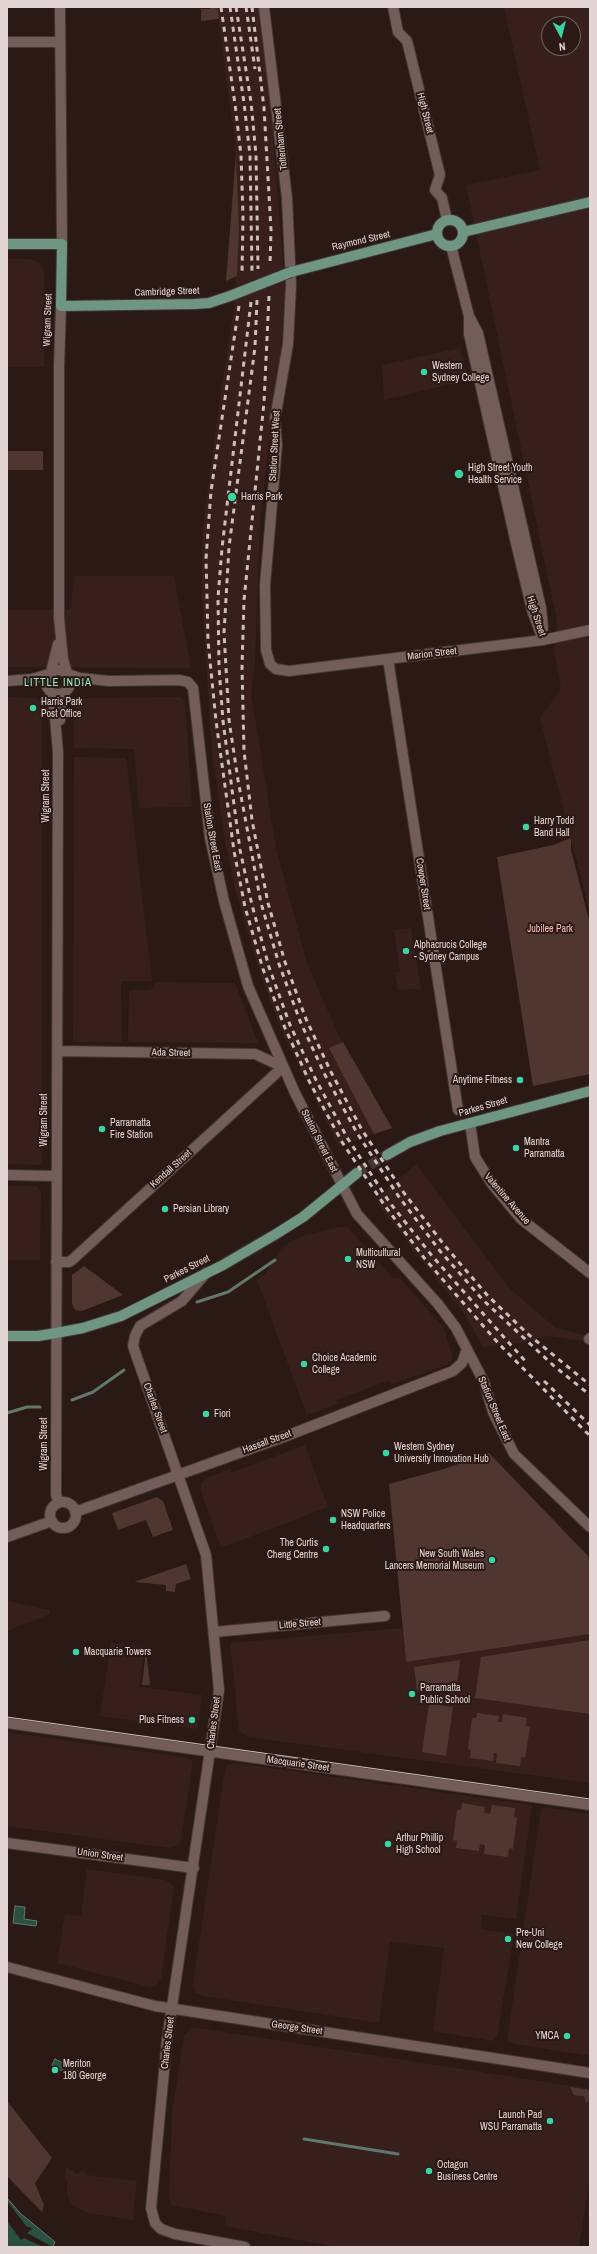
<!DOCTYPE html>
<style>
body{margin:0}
#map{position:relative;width:597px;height:2254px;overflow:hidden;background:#2a1915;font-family:"Archivo Narrow",sans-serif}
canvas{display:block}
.frame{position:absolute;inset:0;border:8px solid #e2d5d3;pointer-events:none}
.north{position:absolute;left:541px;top:16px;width:40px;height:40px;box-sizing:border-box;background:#2a1915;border:1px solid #746461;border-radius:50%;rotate:173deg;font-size:11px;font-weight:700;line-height:16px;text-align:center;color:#e2d5d3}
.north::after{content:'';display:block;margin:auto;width:14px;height:18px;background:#3bd4a4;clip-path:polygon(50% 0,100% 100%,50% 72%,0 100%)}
</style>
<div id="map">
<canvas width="597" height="2254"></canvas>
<div class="frame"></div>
<div class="north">N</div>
</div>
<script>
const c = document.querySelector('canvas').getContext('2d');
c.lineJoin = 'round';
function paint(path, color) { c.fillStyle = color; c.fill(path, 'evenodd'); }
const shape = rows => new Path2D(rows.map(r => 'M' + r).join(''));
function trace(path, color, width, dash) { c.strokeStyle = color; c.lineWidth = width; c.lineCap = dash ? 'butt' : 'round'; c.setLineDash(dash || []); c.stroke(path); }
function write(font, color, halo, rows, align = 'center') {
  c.font = font + ' "Archivo Narrow",sans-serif'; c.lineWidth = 4; c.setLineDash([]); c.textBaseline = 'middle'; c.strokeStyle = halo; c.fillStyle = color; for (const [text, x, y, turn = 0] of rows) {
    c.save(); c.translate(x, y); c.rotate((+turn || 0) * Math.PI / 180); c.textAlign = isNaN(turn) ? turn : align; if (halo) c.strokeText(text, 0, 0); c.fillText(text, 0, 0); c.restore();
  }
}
paint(shape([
 [217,7,259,7,267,57,285,290,278,387,272,416,260,522,255,660,251,696,256,724,276,848,307,963,337,1032,392,1128,339,1146,282,1032,262,979,235,889,225,841,212,753,201,582,203,528,218,410,234,308,239,229,236,152],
 [504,7,590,7,590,913,540,718,561,689,554,650,557,621,466,185,540,170],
 [549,24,573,24,573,48,549,48],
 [7,259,29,259,38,262,42,267,44,274,44,367,7,367],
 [460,348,468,380,384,400,382,365],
 [75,576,174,576,191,668,7,667,7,610,70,610],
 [7,697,35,698,42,702,42,1165,7,1164],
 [181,697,185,702,192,807,139,808,134,749,74,748,74,705,81,698],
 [74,757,126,758,152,981,121,981,122,1042,73,1042],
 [411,928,421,989,398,990,395,973,400,972,394,930],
 [156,982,235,983,258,1043,128,1042,129,990,150,990],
 [416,1164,508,1287,556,1328,589,1336,588,1342,549,1336,519,1343,483,1347,465,1315,380,1207,377,1198],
 [7,1186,36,1186,41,1191,40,1260,7,1260],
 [340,1227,347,1227,352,1232,394,1279,399,1277,444,1328,453,1358,447,1365,392,1384,390,1380,336,1400,337,1404,307,1415,257,1280,266,1273,281,1249,290,1242,305,1235],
 [305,1445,328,1507,221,1548,201,1491,201,1483,208,1477,230,1469,231,1473],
 [7,1601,50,1610,50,1614,7,1631],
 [402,1628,406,1662,590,1634,590,1783,248,1737,239,1730,230,1643],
 [111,1643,145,1647,139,1687,202,1695,198,1727,195,1729,100,1716],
 [7,1732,189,1758,192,1762,192,1769,180,1844,169,1848,7,1826],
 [235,1763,532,1805,516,1919,482,1915,481,1929,514,1934,497,2036,493,2041,433,2031,444,1948,390,1942,379,2023,204,1996,195,1992,193,1984,225,1769,227,1766],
 [544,1807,590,1814,590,2056,510,2043,507,2040,541,1810],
 [87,1869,165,1880,174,1886,161,1979,156,1986,150,1987,57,1963,65,1914,81,1916],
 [192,2027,590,2089,590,2177,579,2247,337,2247,225,2226,226,2216,172,2205,169,2197,172,2112,184,2036],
 [66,2166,77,2174,82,2170,87,2175,137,2181,133,2220,88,2213,73,2206,67,2195,67,2181,65,2179]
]), '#37201c');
paint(shape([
 [209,7,217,7,219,19,201,21,201,9,210,9],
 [236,152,239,229,237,276,226,281],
 [7,451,43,451,43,470,7,470],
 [571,838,571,850,590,924,590,1074,533,1086,497,857,553,845],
 [343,1042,392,1128,374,1134,329,1048],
 [84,1266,123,1295,82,1311,75,1310,72,1304,72,1275],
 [489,1453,588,1556,590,1567,590,1634,406,1662,389,1484,444,1469],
 [157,1497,163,1501,173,1530,153,1537,146,1520,118,1530,112,1513],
 [186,1564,191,1579,176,1584,175,1592,166,1591,166,1585,134,1582],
 [590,1640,590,1714,475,1698,481,1657],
 [146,1651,150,1685,142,1685],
 [460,1660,456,1694,417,1690,414,1667],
 [429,1704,453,1707,446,1756,422,1752],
 [477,1713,499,1716,498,1722,502,1722,503,1714,527,1718,526,1726,530,1727,525,1758,521,1757,520,1766,496,1763,497,1753,494,1753,493,1761,470,1758,471,1750,468,1749,472,1718,476,1718],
 [462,1803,485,1807,484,1813,490,1814,492,1805,515,1808,514,1817,517,1818,513,1849,509,1848,508,1857,484,1854,485,1845,480,1844,479,1851,456,1848,457,1841,453,1840,457,1810,461,1810],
 [570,2087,589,2090,590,2100,586,2103,584,2096,574,2095],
 [7,2101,52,2158,35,2183,44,2205,42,2212,7,2176]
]), '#4f3631');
const water = shape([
 [15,1906,25,1907,24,1919,37,1921,36,1926,13,1923,15,1906],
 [55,2059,80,2072,76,2079,52,2065,55,2059],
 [7,2198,20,2213,55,2242,53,2247,7,2247,7,2198]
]);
paint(water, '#2a5042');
trace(water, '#61786e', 1);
paint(shape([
 [7,2201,27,2227,30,2227,32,2229,27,2233,53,2247,43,2247,24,2238,21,2240,7,2221]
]), '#2a1915');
trace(shape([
 [197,1302,228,1292,275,1260],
 [72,1400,93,1392,124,1370],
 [7,1413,27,1407,40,1407],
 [304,2139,398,2154]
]), '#61786e', 3);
trace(shape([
 [357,1173,387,1155]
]), '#463532', 10, [10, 5]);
const minor = shape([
 [60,7,62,244],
 [264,7,287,198,291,285,288,344,275,419,277,445,265,585,266,650,270,664,276,669,289,671,543,640,590,630],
 [393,7,398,32,407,41,440,175,435,190,442,198,447,220],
 [7,42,60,42],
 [451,246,469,316,469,334,515,539,532,610,543,640],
 [61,306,59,367,59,618,63,659,67,673],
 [470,318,478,333,541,608,543,628],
 [388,659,458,1110],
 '46 682a12 12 0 1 1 24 0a12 12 0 1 1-24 0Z',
 [51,672,58,644],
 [68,674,80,678,109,681,179,680,188,682,193,688,210,838,224,901,248,986,295,1093,357,1214,438,1304,456,1328,484,1382,493,1412,514,1454,590,1527],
 [7,681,32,679,49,674],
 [51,692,54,707,58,752,56,1495,59,1503],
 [60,720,65,692],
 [57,1051,255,1054,283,1067],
 [470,1123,475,1157,492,1184,521,1219,590,1273],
 [7,1175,56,1176],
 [56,1262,69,1262,72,1260,283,1067],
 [206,1273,182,1301,140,1326,135,1336,133,1346,206,1555,219,1690,167,2040,151,2208,155,2223,161,2229,175,2234,245,2247],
 [589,1339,590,1338],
 '50 1515a13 13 0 1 1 26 0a13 13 0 1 1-26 0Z',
 [75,1512,289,1435,453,1371,462,1363,467,1349],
 [7,1537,52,1521],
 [214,1632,385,1616],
 [7,1723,590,1805],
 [7,1843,194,1868],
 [7,1967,155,2006,590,2073]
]);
const major = shape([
 '437 233a13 13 0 1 1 26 0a13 13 0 1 1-26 0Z',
 [463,232,590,202],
 [7,244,62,244,61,306,195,304,209,303,230,296],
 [291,272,437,234],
 [387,1155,410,1142,440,1131,590,1091],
 [7,1336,38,1336,56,1333,83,1328,121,1316,223,1265,276,1234,303,1217,357,1173]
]);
trace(minor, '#443635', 12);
trace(major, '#443635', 12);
trace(minor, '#725d59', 10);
trace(major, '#6e9682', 10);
trace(shape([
 [7,1717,590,1799]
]), '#cdbfbd', 1);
trace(shape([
 [221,7,235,104,241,155,243,216,242,274],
 [230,7,244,103,250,155,252,271],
 [236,7,251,102,256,155,258,269],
 [246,7,255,69],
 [252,7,264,108,271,230,270,265],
 [269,296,264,402,244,600,242,667,244,751,252,820,268,903,285,962,306,1019,331,1072,362,1130,404,1193,445,1246,488,1296,529,1335,590,1385],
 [257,300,255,347,229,547,224,633,229,720,238,780,261,903,279,964,300,1021,325,1075,357,1133,399,1197,440,1251,483,1300,554,1366,590,1395],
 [251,302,222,548,218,598,219,667,223,721,240,850,252,905,269,967,290,1025,316,1080,348,1139,390,1203,433,1257,526,1362],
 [239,306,211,491,206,559,207,597,208,641,216,721,234,851,245,907,263,969,285,1028,310,1083,342,1142,385,1206,425,1259,499,1344,590,1436],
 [544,1381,590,1425]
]), '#cdbfbd', 3, [5, 5]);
const majorBridge = shape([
 [230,296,291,272]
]);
trace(majorBridge, '#443635', 12, []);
trace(majorBridge, '#6e9682', 10);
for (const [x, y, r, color] of [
 [424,372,4,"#3bd4a4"],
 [459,474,5,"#3bd4a4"],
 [232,497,5,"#3bd4a4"],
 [33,708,4,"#3bd4a4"],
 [526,827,4,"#3bd4a4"],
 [406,951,4,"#3bd4a4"],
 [520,1080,4,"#3bd4a4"],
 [102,1129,4,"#3bd4a4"],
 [516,1148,4,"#3bd4a4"],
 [165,1209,4,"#3bd4a4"],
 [348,1259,4,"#3bd4a4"],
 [304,1364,4,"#3bd4a4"],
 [206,1414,4,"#3bd4a4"],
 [386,1453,4,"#3bd4a4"],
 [333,1520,4,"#3bd4a4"],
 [326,1549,4,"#3bd4a4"],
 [492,1560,4,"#3bd4a4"],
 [76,1652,4,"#3bd4a4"],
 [412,1694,4,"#3bd4a4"],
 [192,1720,4,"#3bd4a4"],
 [388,1844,4,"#3bd4a4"],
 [508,1939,4,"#3bd4a4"],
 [567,2036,4,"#3bd4a4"],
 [55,2070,4,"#3bd4a4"],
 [550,2121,4,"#3bd4a4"],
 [429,2171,4,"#3bd4a4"]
]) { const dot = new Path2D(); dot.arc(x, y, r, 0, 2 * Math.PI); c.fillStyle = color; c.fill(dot); trace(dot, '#2a1915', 1.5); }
write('10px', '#e2d5d3', '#2a1915', [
 ["High Street",425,113,76],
 ["Tottenham Street",281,139,-96],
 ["Raymond Street",361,241,-13],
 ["Cambridge Street",167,292,-2],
 ["Wigram Street",48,320,-88],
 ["Station Street West",275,446,-87],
 ["High Street",536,616,72],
 ["Marion Street",432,654,-7],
 ["Wigram Street",46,796,-90],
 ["Station Street East",212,837,80],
 ["Cowper Street",423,884,81],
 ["Ada Street",171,1053,1],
 ["Parkes Street",483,1107,-16],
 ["Wigram Street",44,1120,-90],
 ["Station Street East",319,1141,63],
 ["Kendall Street",171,1169,-42],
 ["Valentine Avenue",507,1199,49],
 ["Parkes Street",187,1269,-27],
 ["Charles Street",155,1408,70],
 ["Station Street East",494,1409,67],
 ["Hassall Street",267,1442,-20],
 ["Wigram Street",44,1444,-90],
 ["Little Street",300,1624,-5],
 ["Charles Street",214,1723,-83],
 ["Macquarie Street",298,1764,8],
 ["Union Street",100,1855,8],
 ["George Street",297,2028,8],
 ["Charles Street",168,2043,-83]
]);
write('10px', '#e2d5d3', '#2a1915', [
 ["Western",432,366],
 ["Sydney College",432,378],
 ["High Street Youth",468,468],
 ["Health Service",468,480],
 ["Harris Park",241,497],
 ["Harris Park",41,702],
 ["Post Office",41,714],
 ["Harry Todd",534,821],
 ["Band Hall",534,833],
 ["Alphacrucis College",414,945],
 ["- Sydney Campus",414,957],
 ["Anytime Fitness",512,1080,"right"],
 ["Parramatta",110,1123],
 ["Fire Station",110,1135],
 ["Mantra",524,1142],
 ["Parramatta",524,1154],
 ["Persian Library",173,1209],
 ["Multicultural",356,1253],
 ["NSW",356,1265],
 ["Choice Academic",312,1358],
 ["College",312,1370],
 ["Fiori",214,1414],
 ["Western Sydney",394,1447],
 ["University Innovation Hub",394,1459],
 ["NSW Police",341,1514],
 ["Headquarters",341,1526],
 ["The Curtis",318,1543,"right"],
 ["Cheng Centre",318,1555,"right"],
 ["New South Wales",484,1554,"right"],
 ["Lancers Memorial Museum",484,1566,"right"],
 ["Macquarie Towers",84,1652],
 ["Parramatta",420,1688],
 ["Public School",420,1700],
 ["Plus Fitness",184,1720,"right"],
 ["Arthur Phillip",396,1838],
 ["High School",396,1850],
 ["Pre-Uni",516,1933],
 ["New College",516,1945],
 ["YMCA",559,2036,"right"],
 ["Meriton",63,2064],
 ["180 George",63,2076],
 ["Launch Pad",542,2115,"right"],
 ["WSU Parramatta",542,2127,"right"],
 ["Octagon",437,2165],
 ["Business Centre",437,2177]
], 'left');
write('10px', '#f7c0b5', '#2a1915', [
 ["Jubilee Park",550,929]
]);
c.letterSpacing = '1px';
write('11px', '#91eac7', '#2a1915', [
 ["LITTLE INDIA",58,683]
]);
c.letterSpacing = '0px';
</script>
